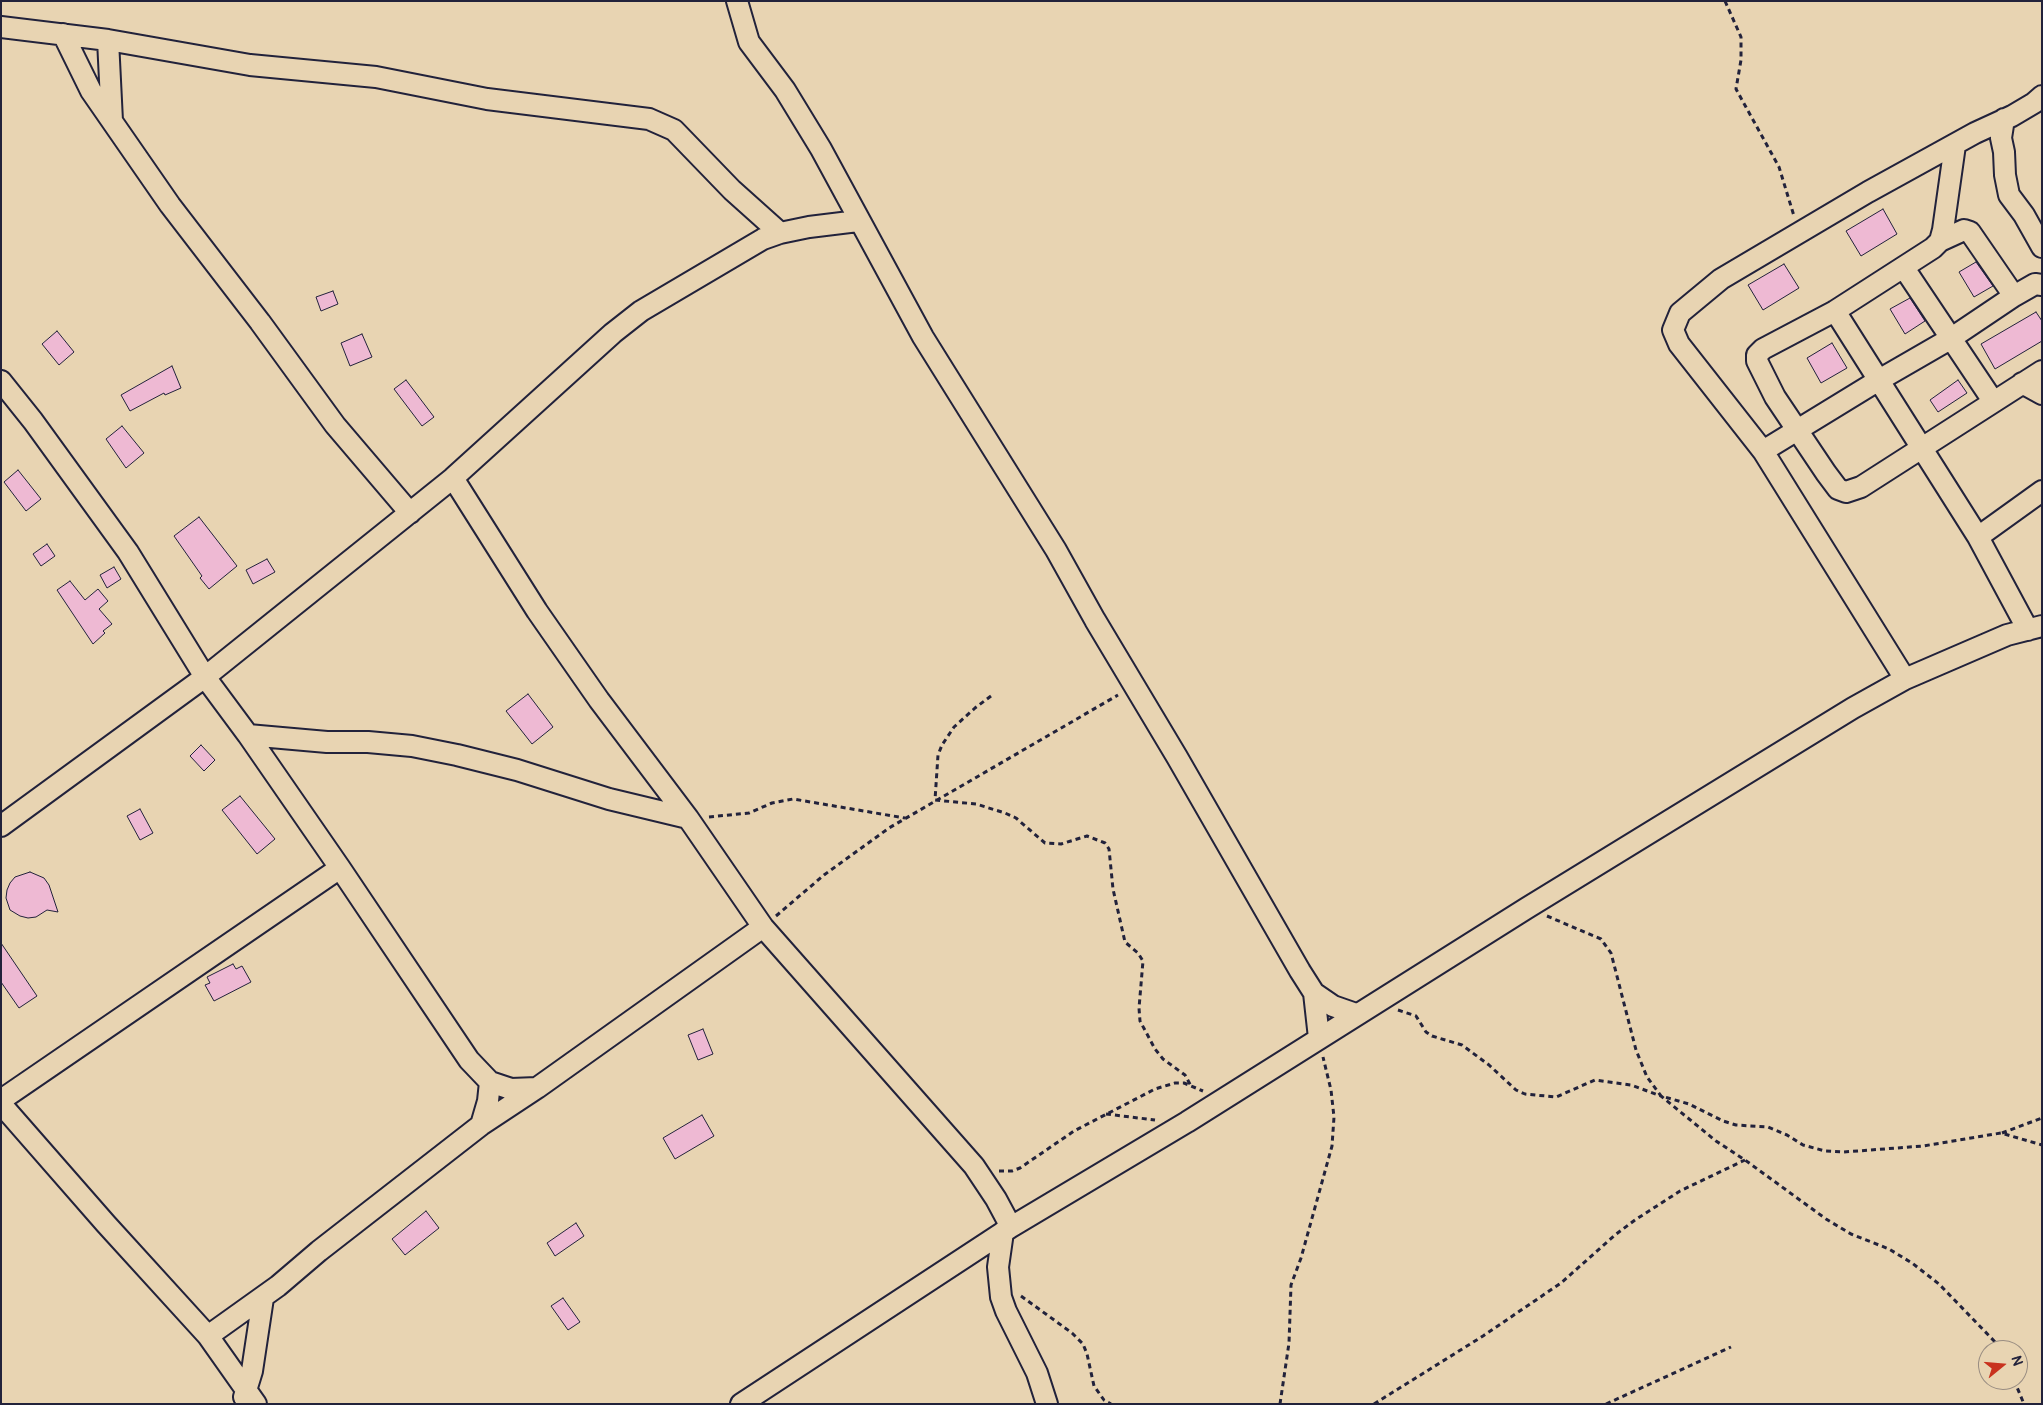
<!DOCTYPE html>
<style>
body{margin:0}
#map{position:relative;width:2043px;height:1405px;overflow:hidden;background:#e8d4b2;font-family:Pangolin,sans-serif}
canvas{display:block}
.frame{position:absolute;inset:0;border:2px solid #22223b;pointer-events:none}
.north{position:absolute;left:1978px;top:1340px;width:50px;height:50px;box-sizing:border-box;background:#e8d4b2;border:1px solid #998d82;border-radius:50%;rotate:73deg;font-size:14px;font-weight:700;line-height:20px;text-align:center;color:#22223b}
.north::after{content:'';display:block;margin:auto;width:18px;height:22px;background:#c8321e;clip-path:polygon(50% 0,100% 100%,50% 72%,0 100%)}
</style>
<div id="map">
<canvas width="2043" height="1405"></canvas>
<div class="frame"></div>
<div class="north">N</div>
</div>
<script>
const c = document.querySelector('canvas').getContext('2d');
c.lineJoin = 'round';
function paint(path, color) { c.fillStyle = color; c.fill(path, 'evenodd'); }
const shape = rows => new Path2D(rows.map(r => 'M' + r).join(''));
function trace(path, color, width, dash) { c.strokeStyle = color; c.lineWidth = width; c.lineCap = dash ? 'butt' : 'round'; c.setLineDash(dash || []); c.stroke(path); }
const building = shape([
 [1883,209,1897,234,1861,256,1846,231,1883,209],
 [1976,262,1993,286,1974,297,1959,272,1976,262],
 [1784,264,1799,288,1763,310,1748,285,1784,264],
 [333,291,338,304,321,311,316,297,333,291],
 [1910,298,1925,321,1905,334,1890,309,1910,298],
 [2036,312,2042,321,2042,341,1995,369,1981,344,2036,312],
 [57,331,74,352,59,365,42,344,57,331],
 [362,334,372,357,350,366,341,343,362,334],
 [1832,343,1847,368,1821,383,1807,358,1832,343],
 [172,366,181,388,165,395,164,393,130,411,121,395,172,366],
 [406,380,434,417,422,426,394,389,406,380],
 [1958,380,1967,393,1938,412,1930,400,1958,380],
 [122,426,144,453,126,468,106,439,122,426],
 [18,470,41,499,26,511,4,482,18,470],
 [199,517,237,566,209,589,200,578,202,576,174,536,199,517],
 [47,544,55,556,41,566,33,554,47,544],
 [267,559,275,572,253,584,246,570,267,559],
 [114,567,121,579,107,588,100,575,114,567],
 [70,581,85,600,98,589,108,601,99,609,112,624,103,631,105,633,93,644,57,590,70,581],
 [528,694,553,727,532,744,506,711,528,694],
 [201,745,215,760,204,771,190,756,201,745],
 [240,796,275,839,257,854,222,810,240,796],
 [140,809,153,833,140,840,127,816,140,809],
 [30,872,44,878,49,885,58,912,47,910,36,917,28,918,20,916,10,910,6,898,7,890,10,883,15,877,30,872],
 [1,943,37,996,19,1008,1,982,1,943],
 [233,964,236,969,242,966,251,982,214,1001,205,985,210,983,207,977,233,964],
 [703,1029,713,1054,698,1060,688,1035,703,1029],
 [702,1115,714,1136,675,1159,663,1138,702,1115],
 [426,1211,439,1228,405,1255,392,1239,426,1211],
 [576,1223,584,1236,555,1256,547,1243,576,1223],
 [563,1298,580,1322,568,1330,551,1306,563,1298]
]);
paint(building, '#eeb9d3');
trace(building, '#22223b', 1);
const minor = shape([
 [737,1,749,42,785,90,821,149,923,337,1056,550,1095,620,1177,757,1300,971,1314,993,1333,1006,1356,1014],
 [1,27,108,40,250,65,376,77,487,99,649,119,674,130,732,190,780,233],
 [63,34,91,91,170,205,260,322,335,425,410,513],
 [108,40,112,121],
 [2004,119,2001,138,2004,152,2005,175,2009,195,2024,215,2042,247],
 [1955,145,1943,230,1940,241,1933,248,1835,311,1763,349,1757,355,1757,361,1775,397,1826,473,1838,489,1846,492,1861,487,2042,371],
 [1940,241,1964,230,1970,232,2014,296],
 [1904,268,1993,401],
 [1835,311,1978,537,2028,630],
 [1,381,33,421,128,552,205,677,248,735,340,868,469,1060,490,1082,511,1089,537,1088],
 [2022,383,2042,394],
 [1763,451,1879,380,1950,339,2014,296,2035,284,2042,285],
 [453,478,537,611,599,700,688,818,763,927,974,1166,996,1199,1011,1227],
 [1978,537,2042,491],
 [1905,679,1763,451,1679,344,1673,330,1680,313,1721,279,1868,192,1975,133,2012,116,2034,103,2042,96],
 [248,735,327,742,368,742,412,746,457,755,517,770,609,799,688,818],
 [1,826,205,677,453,478,613,333,641,311,763,239,780,233,809,227,858,221],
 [1314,993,1319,1038],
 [1,1100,340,868],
 [1,1104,106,1224,208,1336,256,1404],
 [481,1125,488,1101,490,1082],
 [1003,1232,998,1267,1001,1297,1006,1311,1037,1373,1047,1404],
 [208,1336,278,1286,319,1251,481,1125,537,1088,763,927],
 [244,1397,252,1371,263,1298],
 [741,1404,1011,1227,1187,1122,1527,908,1853,708,1905,679,2007,635,2042,626]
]);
trace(minor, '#22223b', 24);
trace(shape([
 [1725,1,1741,37,1741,60,1736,89,1779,167,1794,216],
 [991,696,975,708,954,727,942,745,938,755,935,800,976,804,1005,813,1016,818,1045,843,1061,844,1087,836,1105,843,1109,849,1113,889,1125,942,1138,953,1143,961,1139,1008,1140,1021,1155,1049,1163,1059,1185,1075,1191,1086],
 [709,817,749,813,772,803,793,799,905,818],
 [776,916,824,875,889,828,1118,695],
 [1547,916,1601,939,1611,953,1636,1050,1647,1077,1661,1096,1689,1104,1723,1121,1736,1125,1768,1127,1787,1135,1803,1145,1825,1151,1844,1152,1923,1146,2001,1133,2042,1145],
 [1398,1010,1416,1016,1426,1032,1432,1036,1462,1045,1489,1065,1516,1090,1525,1094,1556,1097,1595,1080,1631,1085,1661,1096,1716,1141,1745,1160,1826,1219,1851,1234,1889,1249,1912,1263,1939,1284,1999,1346,2000,1350],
 [1106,1114,1155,1120],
 [2002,1133,2042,1118],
 [999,1171,1012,1171,1020,1168,1074,1131,1155,1089,1175,1083,1184,1083,1203,1091],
 [1021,1296,1072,1333,1083,1344,1087,1354,1094,1386,1104,1400,1111,1404],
 [2014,1380,2024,1404],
 [1280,1404,1289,1343,1291,1285,1301,1258,1332,1146,1334,1117,1331,1090,1323,1057],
 [1374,1404,1483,1336,1561,1283,1615,1235,1635,1220,1680,1191,1745,1160],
 [1606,1404,1731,1347]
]), '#22223b', 3, [5, 4]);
trace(minor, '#e8d4b2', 20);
</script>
